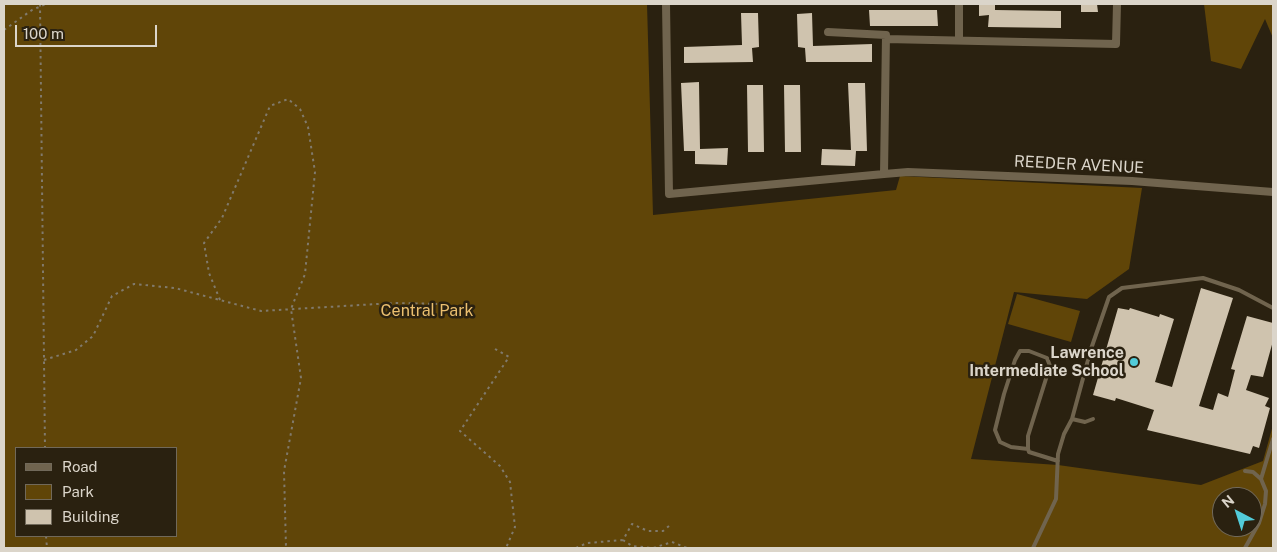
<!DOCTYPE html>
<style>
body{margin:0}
#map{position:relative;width:1277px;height:552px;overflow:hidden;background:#2a2110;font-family:"Public Sans",sans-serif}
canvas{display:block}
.frame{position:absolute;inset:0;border:5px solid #dbd5ca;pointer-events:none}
.legend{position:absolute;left:15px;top:447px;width:162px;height:90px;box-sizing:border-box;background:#2a2110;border:1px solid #71695a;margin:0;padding:6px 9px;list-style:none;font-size:15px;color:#dbd5ca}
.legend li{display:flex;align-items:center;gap:10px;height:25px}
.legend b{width:25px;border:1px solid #71695a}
.north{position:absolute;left:1212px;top:487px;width:50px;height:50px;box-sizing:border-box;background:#2a2110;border:1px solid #71695a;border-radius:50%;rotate:320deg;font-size:14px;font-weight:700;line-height:20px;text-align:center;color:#dbd5ca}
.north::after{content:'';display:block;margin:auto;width:18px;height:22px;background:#52cbd9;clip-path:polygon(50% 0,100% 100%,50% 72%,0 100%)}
.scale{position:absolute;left:15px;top:25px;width:142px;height:22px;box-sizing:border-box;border:2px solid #dbd5ca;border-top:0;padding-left:6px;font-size:15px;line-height:18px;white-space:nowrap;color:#dbd5ca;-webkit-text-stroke:4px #2a2110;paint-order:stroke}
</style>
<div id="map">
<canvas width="1277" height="552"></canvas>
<div class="frame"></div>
<ul class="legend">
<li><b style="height:6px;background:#70644e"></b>Road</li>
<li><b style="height:14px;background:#604508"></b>Park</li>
<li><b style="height:14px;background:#cfc3ae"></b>Building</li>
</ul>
<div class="north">N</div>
<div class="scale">100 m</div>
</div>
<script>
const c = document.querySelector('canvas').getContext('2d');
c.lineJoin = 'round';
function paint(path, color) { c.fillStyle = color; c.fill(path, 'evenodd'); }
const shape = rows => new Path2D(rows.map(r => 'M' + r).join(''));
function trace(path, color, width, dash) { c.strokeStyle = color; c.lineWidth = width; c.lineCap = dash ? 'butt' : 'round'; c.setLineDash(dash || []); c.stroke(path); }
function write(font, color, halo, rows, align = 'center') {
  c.font = font + ' "Public Sans",sans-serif'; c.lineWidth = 5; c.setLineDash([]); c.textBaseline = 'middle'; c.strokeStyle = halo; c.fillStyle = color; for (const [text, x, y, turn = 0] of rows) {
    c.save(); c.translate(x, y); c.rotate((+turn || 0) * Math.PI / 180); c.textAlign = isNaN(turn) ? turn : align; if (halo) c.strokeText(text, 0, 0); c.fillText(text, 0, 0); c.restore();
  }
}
paint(shape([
 [4,4,647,4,653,215,896,190,900,176,1142,188,1129,269,1087,299,1014,292,971,459,1058,465,1201,485,1263,461,1273,425,1273,548,4,548],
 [16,448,176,448,176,536,16,536],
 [1222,497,1252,497,1252,527,1222,527],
 [1204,4,1273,4,1273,38,1265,19,1241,69,1211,61],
 [1017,294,1080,311,1071,342,1008,324]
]), '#604508');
paint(shape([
 [979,4,995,4,995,10,1061,11,1061,28,988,27,989,15,979,16],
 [1081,4,1097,4,1098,12,1081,12],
 [869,10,937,10,938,26,870,26],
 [741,13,758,13,759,47,752,48,753,62,684,63,684,47,742,45],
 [812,13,813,46,872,44,872,62,806,62,805,48,798,47,797,14],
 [699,82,700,149,728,148,727,165,695,164,695,151,684,151,681,83],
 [848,83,865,83,867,151,856,151,855,166,821,165,822,149,851,150],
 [747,85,763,85,764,152,748,152],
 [784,85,800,85,801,152,785,152],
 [1201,288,1233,298,1199,406,1213,410,1218,393,1228,397,1235,370,1231,369,1247,316,1273,323,1273,341,1263,377,1251,375,1246,390,1269,398,1265,406,1270,408,1259,448,1253,446,1250,454,1147,430,1154,410,1116,398,1115,401,1093,395,1118,308,1129,310,1130,308,1159,317,1160,314,1174,319,1155,382,1172,387]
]), '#cfc3ae');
trace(shape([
 [40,4,45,448],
 [4,30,32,10,46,4],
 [220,300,209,273,204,243,222,218,270,106,288,99,300,109,308,127,315,172,305,274,291,309,301,378,284,471,286,548],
 [495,349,509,357,460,431,500,466,510,482,515,527,506,548],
 [44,360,76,350,93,336,112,296,134,284,175,288,261,311,394,303,443,304],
 [669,526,663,531,648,531,632,524,623,540,632,546,653,548,672,542,687,548],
 [46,536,47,548],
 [576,548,587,543,623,540]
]), '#817a6c', 2, [2.5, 4]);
trace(shape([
 [1072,419,1091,349,1109,297,1122,288,1203,278,1239,290,1273,308],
 [1028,449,1011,447,1000,442,995,430,1004,394,1015,360,1020,351,1029,351,1047,358,1050,366,1028,436,1028,449,1029,452,1058,461],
 [1261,479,1273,439],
 [1033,548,1056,499,1058,454,1064,434,1072,419,1085,422,1093,419],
 [1245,548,1259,523,1265,504,1266,491,1261,479,1253,472,1245,471]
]), '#70644e', 4);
trace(shape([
 [666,4,669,194,884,174,886,35,828,32],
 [886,39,1116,44,1117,4],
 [959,40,959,4],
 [884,174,908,172,1132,181,1273,192]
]), '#70644e', 8);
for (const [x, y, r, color] of [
 [1134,362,5,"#52cbd9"]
]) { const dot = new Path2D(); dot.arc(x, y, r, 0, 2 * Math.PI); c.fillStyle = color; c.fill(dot); trace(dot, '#2a2110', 2); }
write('16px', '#dbd5ca', '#2a2110', [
 ["REEDER AVENUE",1079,165,3]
]);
write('16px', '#ebbf6f', '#2a2110', [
 ["Central Park",427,311]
]);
write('bold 16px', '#dbd5ca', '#2a2110', [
 ["Lawrence",1124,353],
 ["Intermediate School",1124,371]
], 'right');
</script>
